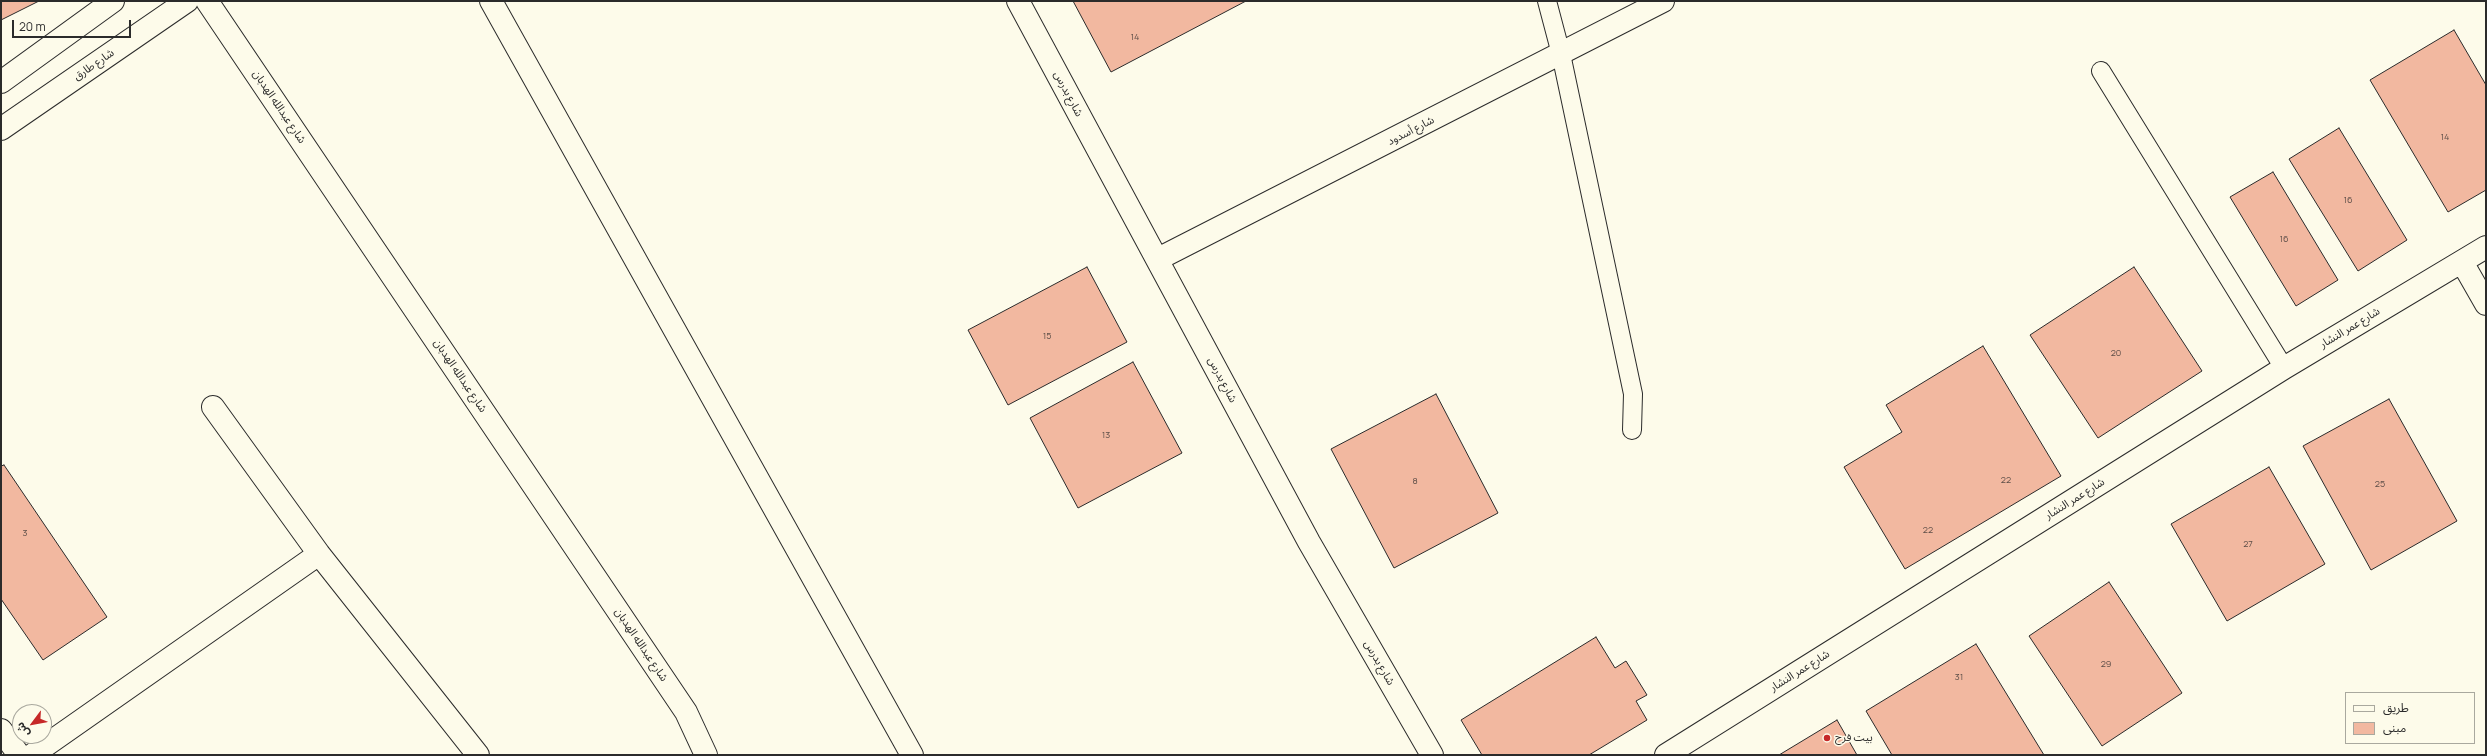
<!DOCTYPE html>
<meta charset="utf-8">
<style>
body{margin:0}
#map{position:relative;width:2487px;height:756px;overflow:hidden;background:#fdfbea;font-family:Manrope,"Noto Sans Arabic",sans-serif}
canvas{display:block}
.frame{position:absolute;inset:0;border:2px solid #2b2b2b;pointer-events:none}
.legend{position:absolute;left:2345px;top:692px;width:130px;height:52px;box-sizing:border-box;background:#fdfbea;border:1px solid #a9a89e;margin:0;padding:5px 7px;list-style:none;font-size:12px;color:#2b2b2b}
.legend li{display:flex;align-items:center;gap:8px;height:20px}
.legend b{width:20px;border:1px solid #a9a89e}
.north{position:absolute;left:12px;top:704px;width:40px;height:40px;box-sizing:border-box;background:#fdfbea;border:1px solid #a9a89e;border-radius:50%;rotate:238deg;font-size:11px;font-weight:700;line-height:16px;text-align:center;color:#2b2b2b}
.north::after{content:'';display:block;margin:auto;width:14px;height:18px;background:#c62828;clip-path:polygon(50% 0,100% 100%,50% 72%,0 100%)}
.scale{position:absolute;left:12px;top:20px;width:119px;height:18px;box-sizing:border-box;border:2px solid #2b2b2b;border-top:0;padding-left:5px;font-size:12px;line-height:14px;white-space:nowrap;color:#2b2b2b;-webkit-text-stroke:3px #fdfbea;paint-order:stroke}
</style>
<div id="map">
<canvas width="2487" height="756"></canvas>
<div class="frame"></div>
<ul class="legend">
<li><b style="height:5px;background:#fdfbea"></b>طريق</li>
<li><b style="height:11px;background:#f2b8a0"></b>مبنى</li>
</ul>
<div class="north">ش</div>
<div class="scale">20 m</div>
</div>
<script>
const c = document.querySelector('canvas').getContext('2d');
c.lineJoin = 'round';
function paint(path, color) { c.fillStyle = color; c.fill(path, 'evenodd'); }
const shape = rows => new Path2D(rows.map(r => 'M' + r).join(''));
function trace(path, color, width, dash) { c.strokeStyle = color; c.lineWidth = width; c.lineCap = dash ? 'butt' : 'round'; c.setLineDash(dash || []); c.stroke(path); }
function write(font, color, halo, rows, align = 'center') {
  c.font = font + ' Manrope,"Noto Sans Arabic",sans-serif'; c.lineWidth = 3; c.setLineDash([]); c.textBaseline = 'middle'; c.strokeStyle = halo; c.fillStyle = color; for (const [text, x, y, turn = 0] of rows) {
    c.save(); c.translate(x, y); c.rotate((+turn || 0) * Math.PI / 180); c.textAlign = isNaN(turn) ? turn : align; if (halo) c.strokeText(text, 0, 0); c.fillText(text, 0, 0); c.restore();
  }
}
const building = shape([
 [1,1,39,1,1,20,1,1],
 [1073,1,1246,1,1111,72,1073,1],
 [2454,30,2486,85,2486,190,2448,212,2370,80,2454,30],
 [2339,128,2407,240,2358,271,2289,159,2339,128],
 [2273,172,2338,280,2296,306,2230,197,2273,172],
 [1087,267,1127,342,1008,405,968,330,1087,267],
 [2134,267,2202,371,2098,438,2030,335,2134,267],
 [1983,346,2061,476,1905,569,1844,467,1902,432,1886,405,1983,346],
 [1133,362,1182,453,1078,508,1030,418,1133,362],
 [1436,394,1498,513,1394,568,1331,449,1436,394],
 [2389,399,2457,521,2371,570,2303,446,2389,399],
 [4,465,107,617,43,660,1,599,1,466,4,465],
 [2269,467,2325,564,2227,621,2171,524,2269,467],
 [2109,582,2182,693,2102,746,2029,636,2109,582],
 [1596,637,1615,668,1626,661,1647,695,1636,701,1647,720,1589,755,1482,755,1461,720,1596,637],
 [1976,644,2044,755,1892,755,1866,711,1976,644],
 [1837,720,1857,755,1779,755,1837,720]
]);
paint(building, '#f2b8a0');
trace(building, '#2b2b2b', 1);
const service = shape([
 [1547,1,1561,54,1633,394,1632,430],
 [2101,71,2284,368]
]);
const minor = shape([
 [207,1,686,712,706,755],
 [491,1,912,755],
 [1018,1,1309,542,1432,755],
 [1158,259,1663,1],
 [2462,262,2486,304],
 [213,407,319,554,478,755],
 [32,755,319,554],
 [1666,755,2284,368,2486,247]
]);
const tertiary = shape([
 [1,82,113,1],
 [1,129,187,1],
 [1,730,19,755]
]);
trace(service, '#2b2b2b', 20);
trace(minor, '#2b2b2b', 24);
trace(tertiary, '#2b2b2b', 24);
trace(service, '#fdfbea', 18);
trace(minor, '#fdfbea', 22);
trace(tertiary, '#fdfbea', 22);
for (const [x, y, r, color] of [
 [1827,738,4,"#c62828"]
]) { const dot = new Path2D(); dot.arc(x, y, r, 0, 2 * Math.PI); c.fillStyle = color; c.fill(dot); trace(dot, '#fdfbea', 1.5); }
write('9px', '#5d4e48', null, [
 ["14",1135,37],
 ["14",2445,137],
 ["16",2348,200],
 ["16",2284,239],
 ["15",1047,336],
 ["20",2116,353],
 ["13",1106,435],
 ["22",2006,480],
 ["8",1415,481],
 ["25",2380,484],
 ["22",1928,530],
 ["3",25,533],
 ["27",2248,544],
 ["29",2106,664],
 ["31",1959,677]
]);
write('11px', '#2b2b2b', '#fdfbea', [
 ["شارع طارق",94,65,-35],
 ["شارع بدرس",1068,94,62],
 ["شارع عبدالله الهدبان",279,107,56],
 ["شارع أسدود",1411,131,-27],
 ["شارع عمر النشار",2350,328,-31],
 ["شارع عبدالله الهدبان",460,376,56],
 ["شارع بدرس",1222,380,62],
 ["شارع عمر النشار",2075,499,-32],
 ["شارع عبدالله الهدبان",641,645,56],
 ["شارع بدرس",1379,663,60],
 ["شارع عمر النشار",1800,671,-32]
]);
write('11px', '#2b2b2b', '#fdfbea', [
 ["بيت فرح",1835,738]
], 'left');
</script>
